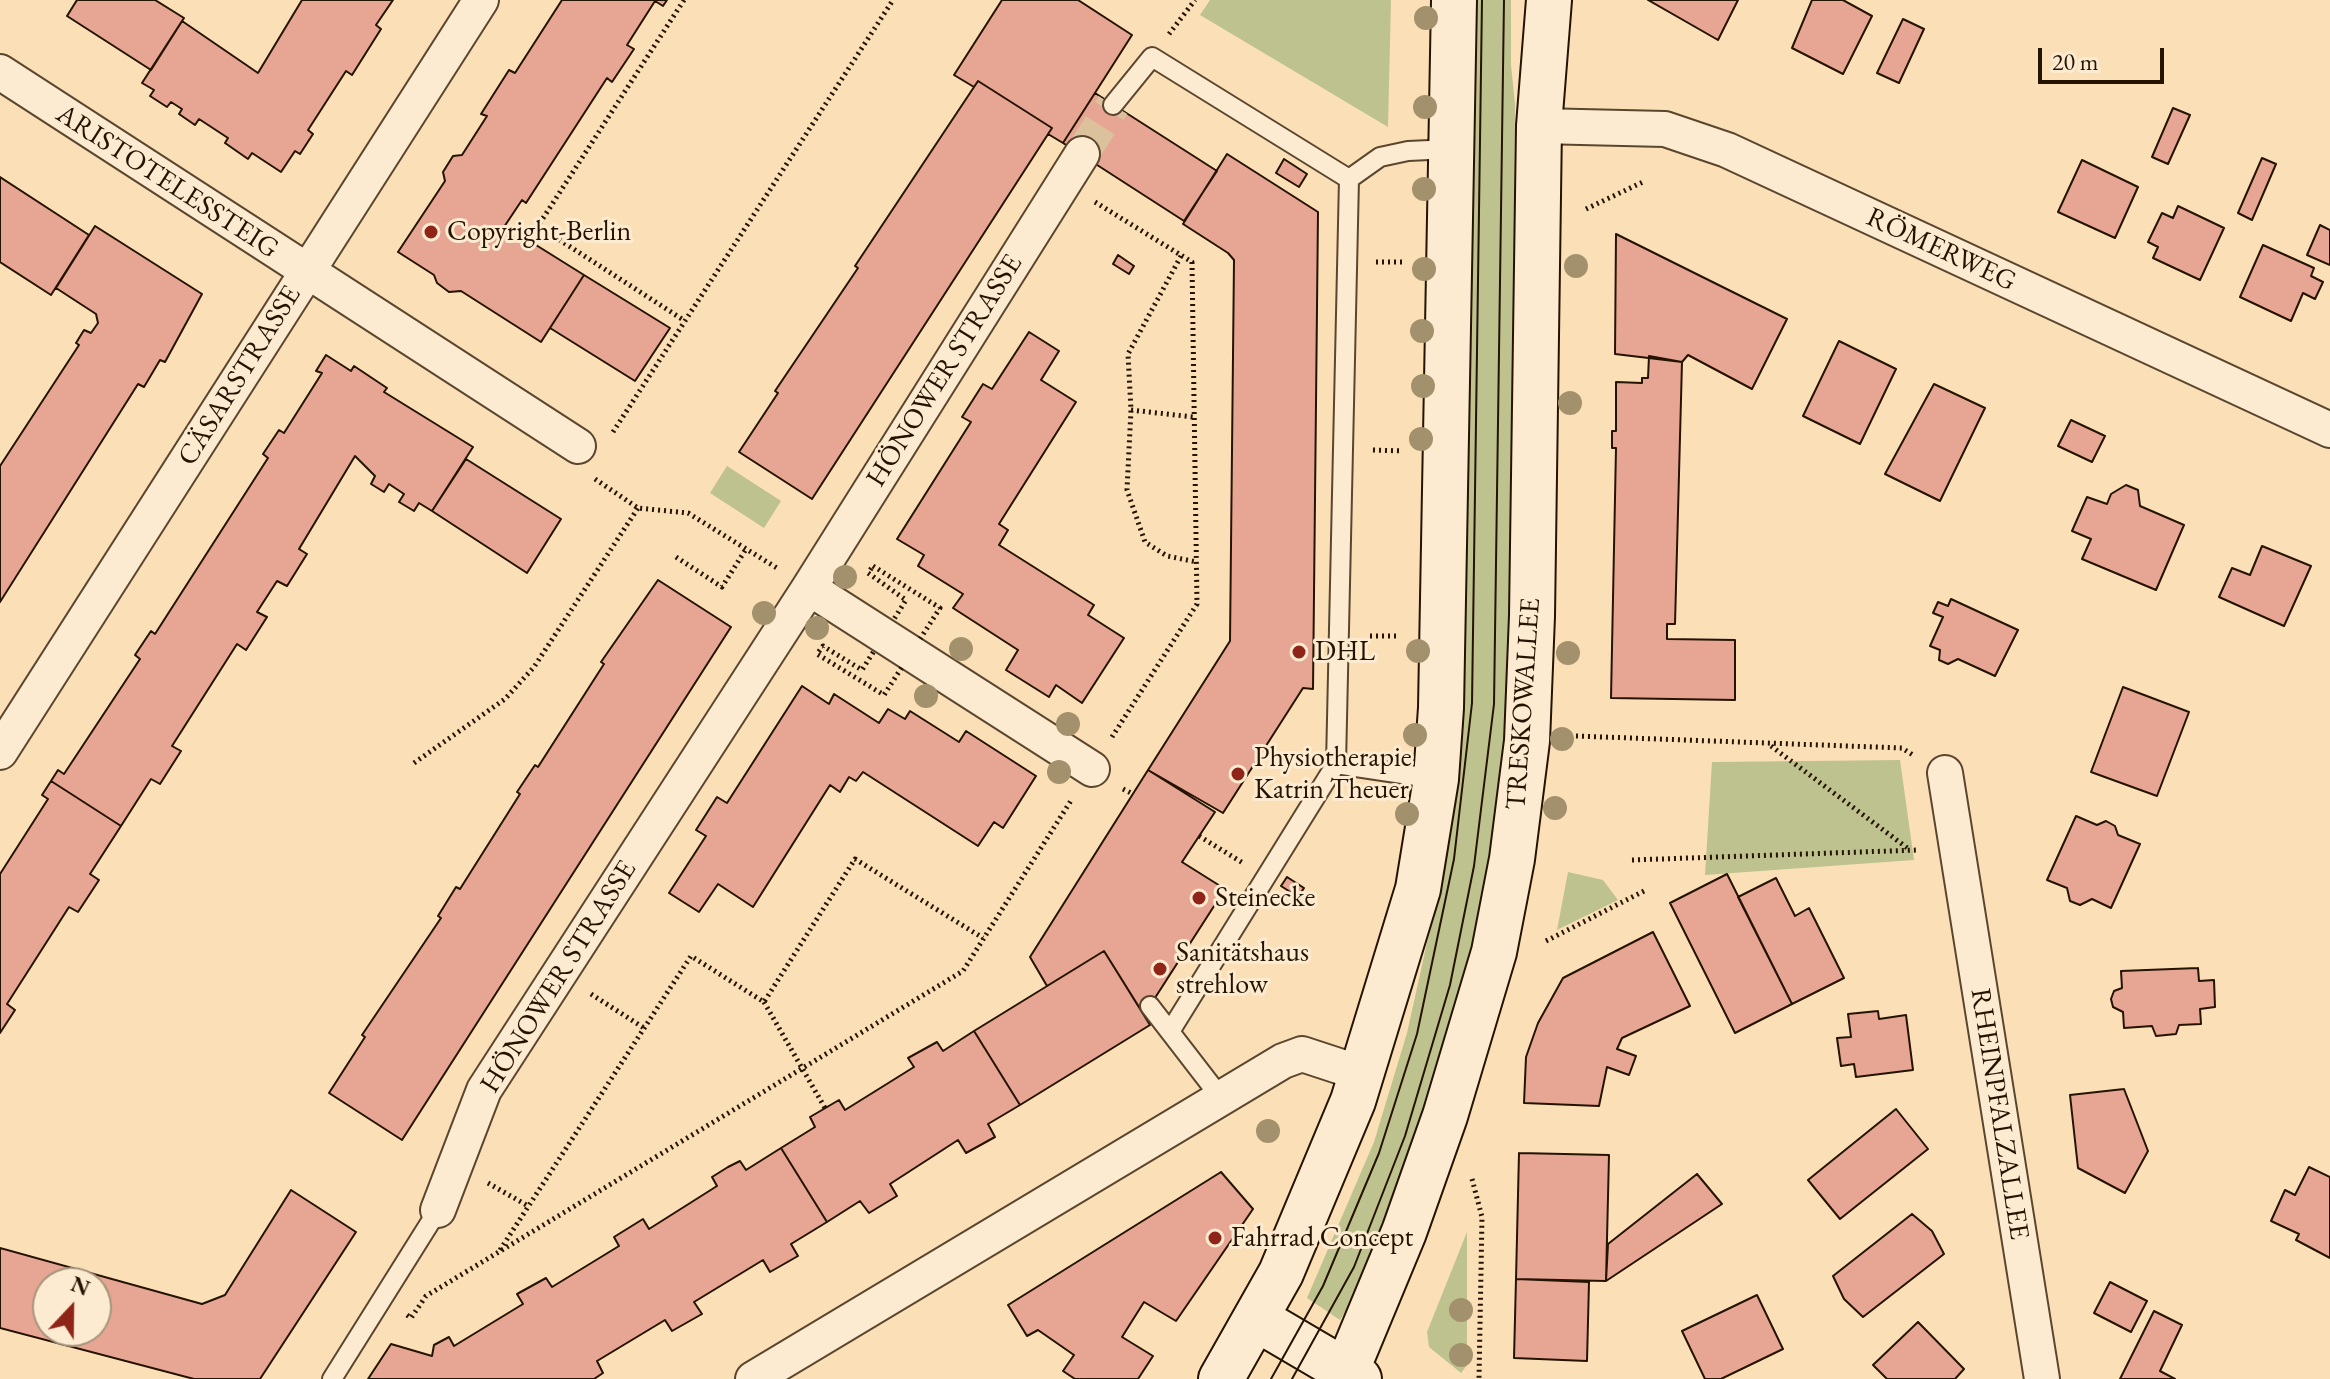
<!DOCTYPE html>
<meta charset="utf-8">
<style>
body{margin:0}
#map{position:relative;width:2330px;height:1379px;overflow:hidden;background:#fbe0b7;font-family:"EB Garamond",serif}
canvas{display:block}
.north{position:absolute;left:32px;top:1267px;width:80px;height:80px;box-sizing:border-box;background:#fcebd0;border:2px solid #a6957d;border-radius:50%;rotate:22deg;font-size:22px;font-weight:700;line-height:32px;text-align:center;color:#251301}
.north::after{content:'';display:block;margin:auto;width:28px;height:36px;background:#8f2418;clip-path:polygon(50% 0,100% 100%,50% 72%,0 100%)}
.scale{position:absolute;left:2038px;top:48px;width:126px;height:36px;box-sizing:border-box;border:4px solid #251301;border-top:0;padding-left:10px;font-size:24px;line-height:28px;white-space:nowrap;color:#251301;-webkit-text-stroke:6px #fcebd0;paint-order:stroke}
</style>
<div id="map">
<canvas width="2330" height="1379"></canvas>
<div class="north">N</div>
<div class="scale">20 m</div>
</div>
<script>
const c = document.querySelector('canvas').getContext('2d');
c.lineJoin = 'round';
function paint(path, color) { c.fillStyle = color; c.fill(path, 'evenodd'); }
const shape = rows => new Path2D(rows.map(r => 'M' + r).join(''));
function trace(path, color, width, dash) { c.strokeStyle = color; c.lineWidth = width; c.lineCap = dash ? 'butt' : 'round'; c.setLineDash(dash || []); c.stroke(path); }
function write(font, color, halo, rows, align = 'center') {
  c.font = font + ' "EB Garamond",serif'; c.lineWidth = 6; c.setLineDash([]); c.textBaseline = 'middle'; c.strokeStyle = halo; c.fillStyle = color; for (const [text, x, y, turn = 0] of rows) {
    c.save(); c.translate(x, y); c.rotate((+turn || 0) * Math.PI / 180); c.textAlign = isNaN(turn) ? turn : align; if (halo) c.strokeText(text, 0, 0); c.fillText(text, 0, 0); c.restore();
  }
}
paint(shape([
 [1210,0,1391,0,1388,127,1200,15],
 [1473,0,1511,0,1511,65,1515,104,1512,514,1505,741,1484,895,1447,1044,1394,1203,1353,1299,1340,1320,1307,1298,1374,1142,1407,1033,1438,893,1455,777,1464,674],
 [727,466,781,501,764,528,710,493],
 [1900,760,1914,860,1705,875,1712,762],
 [1568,872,1603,880,1618,900,1557,930],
 [1467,1232,1467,1365,1461,1373,1429,1347,1427,1332]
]), '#bec28f');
const building = shape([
 [77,0,155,0,184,18,151,70,67,16,77,0],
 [302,0,393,0,376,25,381,29,352,75,346,71,308,130,313,134,300,154,295,151,281,172,252,153,248,159,225,143,228,138,199,119,195,125,179,114,182,109,171,102,167,107,150,96,154,90,142,83,182,21,258,73,302,0],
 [562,0,667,0,663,6,655,1,627,45,634,49,612,82,607,78,526,203,522,200,502,230,526,245,536,245,584,275,541,342,461,291,449,292,437,283,434,275,398,252,445,181,443,172,453,156,462,155,487,116,481,114,509,70,515,73,562,0],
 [1002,0,1078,0,1132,35,1063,143,1048,134,1052,128,978,81,974,87,954,75,1002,0],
 [1648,0,1738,0,1718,40,1648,0],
 [1812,0,1843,0,1872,16,1843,74,1792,48,1812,0],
 [1903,19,1924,29,1899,83,1877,73,1903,19],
 [978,81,1052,128,812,499,739,452,778,393,775,391,858,268,855,266,978,81],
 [1095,93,1217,171,1184,221,1063,143,1095,93],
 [2173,108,2190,115,2168,164,2152,157,2173,108],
 [1227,154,1318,212,1313,689,1303,688,1223,813,1148,770,1230,641,1234,260,1228,253,1183,224,1227,154],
 [2262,158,2276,164,2252,220,2238,213,2262,158],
 [1284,159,1307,174,1299,187,1276,173,1284,159],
 [2082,160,2138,187,2115,238,2058,212,2082,160],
 [0,177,89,235,51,295,0,262,0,177],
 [2178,206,2224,228,2200,280,2153,258,2158,247,2148,242,2162,213,2173,218,2178,206],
 [2320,225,2330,230,2330,265,2307,255,2320,225],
 [95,226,202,294,165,362,160,360,144,387,138,384,0,602,0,466,79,345,76,343,84,330,91,333,98,323,96,314,56,288,95,226],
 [1616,234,1787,319,1752,389,1688,355,1682,362,1615,354,1616,234],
 [2263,245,2314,268,2311,276,2323,282,2315,299,2303,293,2291,321,2240,297,2263,245],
 [1118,255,1134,266,1129,274,1113,264,1118,255],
 [584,275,670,328,635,381,550,328,584,275],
 [1029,332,1059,351,1041,380,1076,402,999,524,1008,530,999,545,1094,605,1088,615,1124,638,1082,703,1056,685,1049,697,1006,670,1018,650,953,608,963,594,918,566,924,555,897,539,971,422,962,417,983,384,992,389,1029,332],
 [1839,341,1896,369,1860,444,1803,416,1839,341],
 [326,355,351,371,354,366,387,388,384,392,473,447,432,511,419,503,414,511,399,502,404,494,389,484,384,492,371,484,375,476,355,456,299,549,307,554,287,586,277,581,257,612,267,617,246,650,237,644,172,746,181,751,160,784,151,779,121,826,51,781,58,770,64,774,140,659,135,655,151,631,155,634,268,458,263,454,279,430,284,433,322,373,316,371,326,355],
 [1649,356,1682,362,1675,624,1667,624,1667,639,1735,640,1735,700,1611,698,1616,448,1612,448,1612,431,1616,431,1616,382,1642,383,1642,378,1648,378,1649,356],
 [1934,384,1985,408,1940,501,1885,474,1934,384],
 [2071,420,2105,436,2092,462,2058,446,2071,420],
 [466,459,561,519,527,573,432,511,466,459],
 [2126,485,2138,490,2140,506,2184,525,2156,590,2082,559,2091,539,2072,531,2087,497,2107,504,2111,494,2126,485],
 [2262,546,2311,566,2284,626,2219,597,2232,568,2250,575,2262,546],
 [658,580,731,627,402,1140,329,1093,365,1037,362,1035,441,918,438,916,456,887,460,889,520,794,517,792,535,765,538,767,604,664,601,662,658,580],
 [1951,599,2018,630,1995,676,1958,659,1948,664,1939,660,1940,650,1930,646,1943,617,1933,613,1938,602,1948,606,1951,599],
 [802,686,829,704,834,694,879,723,888,709,905,719,910,711,959,742,966,731,1036,776,1003,828,994,822,978,846,863,772,856,781,849,777,840,792,830,785,753,907,718,884,699,912,669,893,706,836,696,830,717,797,727,803,802,686],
 [2123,687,2189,712,2157,796,2091,772,2123,687],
 [1148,770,1215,812,1182,862,1225,889,1144,1015,1104,951,1047,986,1030,957,1148,770],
 [51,781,121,826,90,874,99,880,78,912,69,907,7,1004,15,1010,0,1033,0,874,48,799,42,795,51,781],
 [2076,816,2097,825,2106,821,2115,826,2118,835,2140,844,2111,908,2092,899,2080,905,2070,901,2067,888,2047,880,2076,816],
 [1727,874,1792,1004,1735,1033,1670,903,1727,874],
 [1287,877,1304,888,1298,897,1281,886,1287,877],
 [1776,878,1795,916,1809,908,1844,978,1792,1004,1738,897,1776,878],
 [1653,932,1690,1006,1622,1038,1617,1049,1636,1056,1629,1075,1607,1067,1599,1106,1524,1103,1526,1057,1538,1023,1563,978,1653,932],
 [1104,951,1150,1025,1020,1105,974,1031,1104,951],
 [2198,968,2199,981,2214,980,2215,1007,2200,1009,2201,1024,2179,1025,2176,1034,2156,1036,2152,1026,2124,1028,2123,1012,2113,1007,2111,999,2114,991,2122,988,2121,971,2198,968],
 [1878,1011,1879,1019,1906,1015,1913,1070,1856,1077,1854,1064,1841,1066,1837,1038,1851,1037,1848,1014,1878,1011],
 [974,1031,1020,1105,988,1124,995,1137,966,1153,958,1140,890,1184,897,1196,869,1213,860,1201,827,1222,781,1148,815,1127,810,1117,839,1100,845,1110,914,1067,908,1058,937,1042,943,1051,974,1031],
 [2124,1089,2148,1151,2125,1193,2078,1168,2070,1095,2124,1089],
 [1896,1109,1928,1149,1840,1219,1808,1180,1896,1109],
 [781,1148,827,1222,791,1244,798,1256,770,1272,763,1260,694,1302,702,1314,672,1331,665,1320,597,1361,603,1373,594,1379,368,1379,391,1344,432,1356,434,1345,449,1337,454,1346,523,1304,517,1294,546,1278,552,1287,619,1246,614,1237,643,1219,649,1229,717,1186,712,1177,728,1167,740,1161,746,1170,781,1148],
 [1519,1153,1609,1155,1606,1281,1516,1279,1519,1153],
 [2309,1167,2330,1177,2330,1258,2296,1240,2299,1234,2271,1221,2285,1190,2295,1195,2309,1167],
 [1221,1172,1253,1209,1176,1321,1144,1302,1122,1337,1153,1356,1138,1379,1075,1379,1063,1371,1074,1355,1038,1330,1027,1336,1008,1305,1221,1172],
 [1697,1174,1722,1204,1606,1281,1608,1244,1697,1174],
 [291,1190,356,1232,260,1379,194,1379,0,1328,0,1248,202,1304,225,1295,291,1190],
 [48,1283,96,1283,96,1331,48,1331,48,1283],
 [1912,1214,1932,1231,1944,1254,1863,1317,1844,1299,1833,1276,1912,1214],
 [1516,1279,1589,1282,1587,1361,1514,1358,1516,1279],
 [2110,1282,2147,1301,2131,1332,2094,1313,2110,1282],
 [1757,1295,1783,1349,1721,1379,1705,1379,1682,1331,1757,1295],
 [2154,1311,2182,1325,2160,1371,2175,1379,2120,1379,2154,1311],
 [1918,1322,1964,1369,1955,1379,1887,1379,1873,1365,1918,1322]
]);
paint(building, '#e7a693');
trace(building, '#251301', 2);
trace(shape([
 [1082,154,1113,105]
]), '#dbc19c', 34, [34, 17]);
const lane = shape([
 [1113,105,1152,57,1349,179,1380,157,1408,151,1451,149],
 [1336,764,1349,179],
 [1150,1006,1221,1098],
 [1171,1030,1336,764,1436,779],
 [332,1379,438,1210]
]);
const street = shape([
 [0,72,578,446],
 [1539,126,1665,129,1727,150,2330,430],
 [809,588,1092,769],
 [0,752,481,0],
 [1945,773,2042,1379],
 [438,1210,484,1090,809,588,1082,154],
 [753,1379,1283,1061,1302,1054,1363,1074]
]);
const secondary = shape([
 [1257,1319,1359,1379],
 [1221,1379,1281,1273,1353,1101,1418,889,1436,779,1441,708,1454,0],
 [1343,1379,1404,1232,1445,1116,1494,952,1512,859,1527,741,1532,616,1539,126,1549,0]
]);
trace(lane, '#5a462e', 22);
trace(street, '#5a462e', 38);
trace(secondary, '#251301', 48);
trace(shape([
 [684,0,538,226,685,321],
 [1169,34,1195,0],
 [1095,202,1192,262,1197,604,1112,737],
 [1586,209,1645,181],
 [1181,256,1128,354,1131,410,1127,490,1145,542,1167,556,1197,562],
 [1376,262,1406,262],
 [1131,410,1193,417],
 [613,432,893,0],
 [1373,450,1403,451],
 [595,479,638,508,688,513,777,568],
 [676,557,722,587,746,549],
 [873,566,940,608,884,695,817,654,823,646,862,670,906,600,868,573,873,566],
 [1370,636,1400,636],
 [1576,736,1902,748,1913,755],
 [1771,746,1910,850],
 [414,763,505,699,534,667,638,508],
 [1123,789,1133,794],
 [1199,836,1243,863],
 [1632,860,1918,850],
 [1546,941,1644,891],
 [591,994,644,1028],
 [764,1002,825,1108],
 [1472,1179,1482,1217,1479,1379],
 [488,1183,528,1206],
 [500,1250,691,956,764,1002,855,859,983,938],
 [407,1315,411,1318,426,1296,963,971,1072,799]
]), '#251301', 5, [2, 4]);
trace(lane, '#fcebd0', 18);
trace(street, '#fcebd0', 34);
trace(secondary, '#fcebd0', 44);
trace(shape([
 [1271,1379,1323,1286,1379,1153,1417,1034,1454,859,1472,703,1482,0],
 [1292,1379,1354,1267,1405,1136,1450,985,1474,866,1494,704,1504,0]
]), '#251301', 2);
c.fillStyle = '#a3916e';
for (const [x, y] of [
 [1426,18],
 [1425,107],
 [1424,189],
 [1576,266],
 [1424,269],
 [1422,331],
 [1423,386],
 [1570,403],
 [1421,439],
 [845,577],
 [764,613],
 [817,628],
 [961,649],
 [1418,651],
 [1568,653],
 [926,696],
 [1068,724],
 [1415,735],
 [1562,739],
 [1059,772],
 [1555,808],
 [1407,814],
 [1268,1131],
 [1461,1310],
 [1461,1355]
]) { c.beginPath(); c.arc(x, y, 12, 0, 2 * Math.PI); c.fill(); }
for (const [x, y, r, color] of [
 [431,232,8,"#8f2418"],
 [1299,652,8,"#8f2418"],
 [1238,774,8,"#8f2418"],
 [1199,898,8,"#8f2418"],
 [1160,969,8,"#8f2418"],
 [1215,1238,8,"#8f2418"]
]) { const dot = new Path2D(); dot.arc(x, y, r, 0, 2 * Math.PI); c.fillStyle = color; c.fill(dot); trace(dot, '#fcebd0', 3); }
write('28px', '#251301', '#fcebd0', [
 ["ARISTOTELESSTEIG",167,182,33],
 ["RÖMERWEG",1941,250,25],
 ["HÖNOWER STRASSE",945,371,-58],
 ["CÄSARSTRASSE",240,376,-58],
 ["TRESKOWALLEE",1524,704,-86],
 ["HÖNOWER STRASSE",559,977,-58],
 ["RHEINPFALZALLEE",1999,1114,81]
]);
write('28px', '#251301', '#fcebd0', [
 ["Copyright-Berlin",447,232],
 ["DHL",1315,652],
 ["Physiotherapie",1254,758],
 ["Katrin Theuer",1254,790],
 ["Steinecke",1215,898],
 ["Sanitätshaus",1176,953],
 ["strehlow",1176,985],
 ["Fahrrad Concept",1231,1238]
], 'left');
</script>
